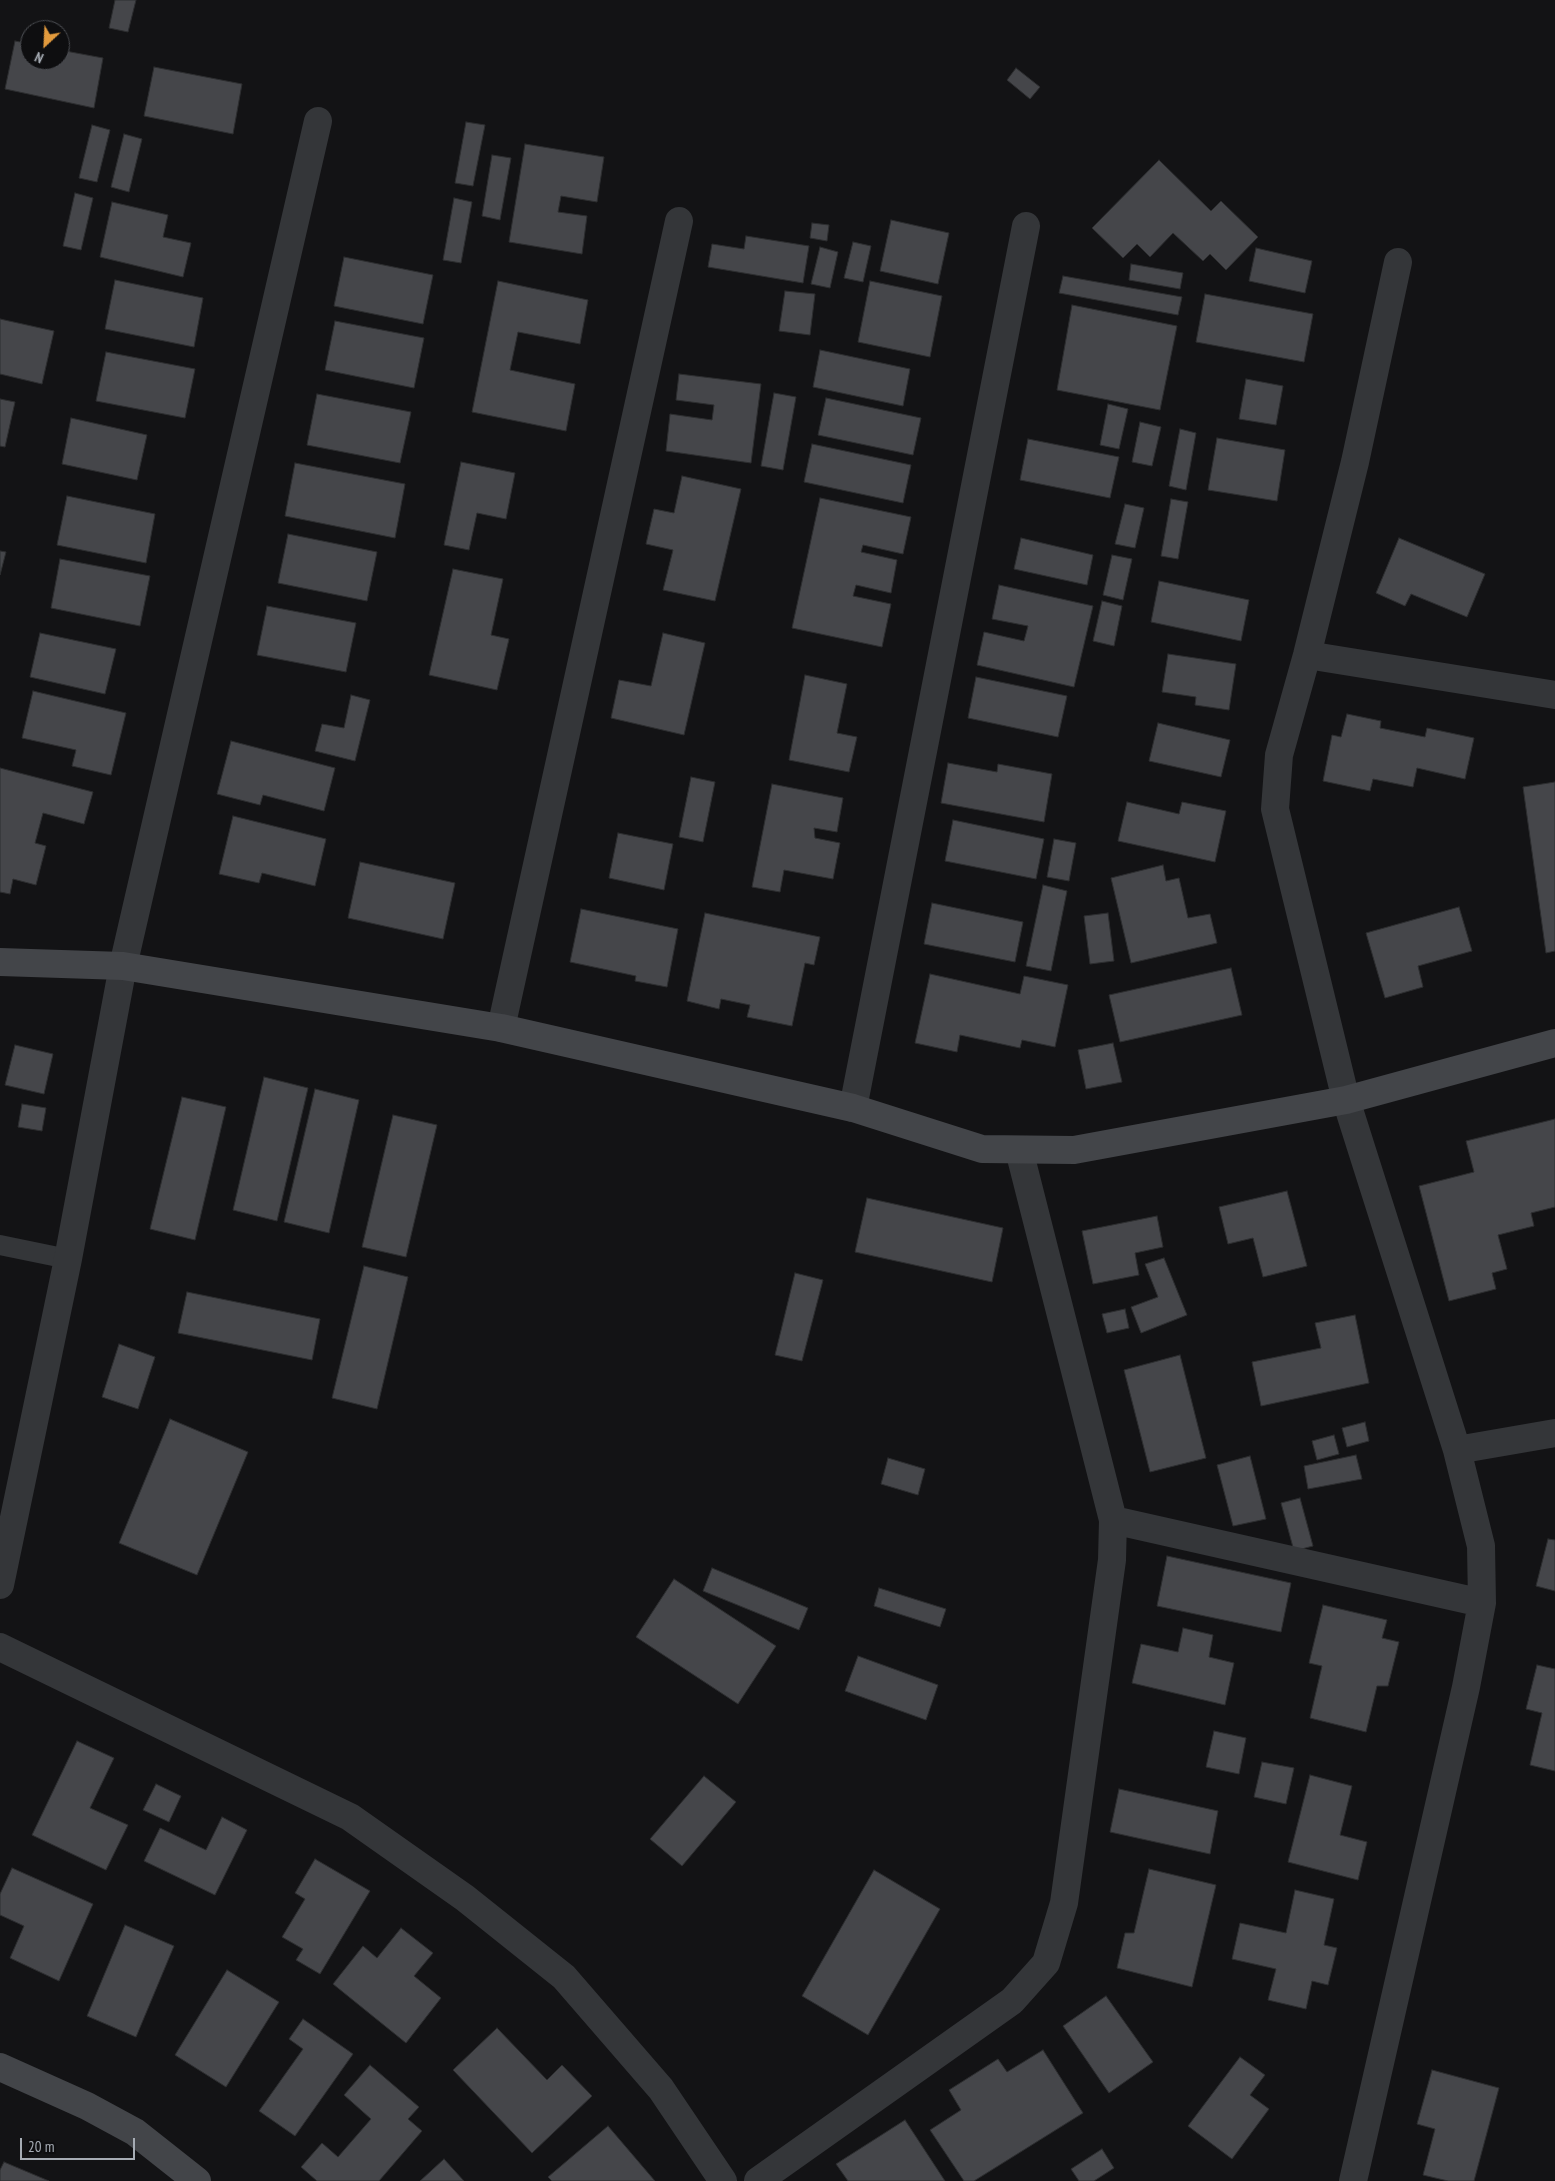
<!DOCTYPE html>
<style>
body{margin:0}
#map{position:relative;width:1555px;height:2181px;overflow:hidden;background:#131315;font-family:"PT Sans Narrow",sans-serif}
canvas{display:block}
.north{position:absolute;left:20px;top:20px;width:50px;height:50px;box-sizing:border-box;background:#0e0e10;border:1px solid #4b4d52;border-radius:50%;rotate:205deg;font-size:14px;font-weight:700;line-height:20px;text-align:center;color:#a6acb4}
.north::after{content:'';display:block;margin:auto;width:18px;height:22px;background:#e29a3d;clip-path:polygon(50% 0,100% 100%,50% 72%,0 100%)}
.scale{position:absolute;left:20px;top:2138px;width:115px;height:22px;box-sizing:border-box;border:2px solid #a6acb4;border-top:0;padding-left:6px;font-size:15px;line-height:18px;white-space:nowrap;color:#a6acb4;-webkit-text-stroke:4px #0e0e10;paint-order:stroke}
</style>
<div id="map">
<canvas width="1555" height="2181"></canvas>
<div class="north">N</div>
<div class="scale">20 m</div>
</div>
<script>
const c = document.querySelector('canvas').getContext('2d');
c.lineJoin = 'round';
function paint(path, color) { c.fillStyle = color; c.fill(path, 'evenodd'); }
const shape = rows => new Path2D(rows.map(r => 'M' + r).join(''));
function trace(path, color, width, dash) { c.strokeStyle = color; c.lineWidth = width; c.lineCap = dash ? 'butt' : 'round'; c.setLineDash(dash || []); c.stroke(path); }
const building = shape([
 [115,0,136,0,128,32,109,28,115,0],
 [15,41,30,44,30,60,60,60,60,50,103,58,94,108,5,89,15,41],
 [154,67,242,84,233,134,144,116,154,67],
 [1016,68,1040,87,1030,99,1007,80,1016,68],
 [466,122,485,125,473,186,455,183,466,122],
 [92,125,110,130,97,182,79,178,92,125],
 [124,134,142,139,129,192,111,187,124,134],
 [525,144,604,157,597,202,561,196,558,212,587,216,582,254,509,242,525,144],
 [492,155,511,158,500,220,482,216,492,155],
 [1159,160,1211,211,1221,201,1258,237,1226,270,1210,254,1203,261,1173,233,1150,257,1137,244,1123,258,1092,228,1159,160],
 [75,193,93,198,81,250,63,246,75,193],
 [454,198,472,202,461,263,443,260,454,198],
 [112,202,168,215,163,237,191,243,183,277,100,257,112,202],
 [891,220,949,233,938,284,880,271,891,220],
 [812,223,829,225,827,241,810,238,812,223],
 [746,236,809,246,803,283,708,267,712,244,744,249,746,236],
 [853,242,871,246,863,282,844,278,853,242],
 [820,247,838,252,830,288,811,284,820,247],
 [1256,248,1312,261,1305,293,1249,281,1256,248],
 [344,257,433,275,423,324,334,306,344,257],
 [1131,264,1183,273,1180,289,1129,280,1131,264],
 [1063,276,1182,297,1178,315,1059,293,1063,276],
 [115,280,203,298,194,347,105,329,115,280],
 [498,281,588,300,580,344,518,332,510,370,575,384,566,431,472,412,498,281],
 [870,281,942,296,930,357,858,342,870,281],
 [785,291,815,294,810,335,779,331,785,291],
 [1205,294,1313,314,1304,362,1196,342,1205,294],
 [1072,305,1177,326,1160,410,1057,390,1072,305],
 [0,319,54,331,42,384,0,374,0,319],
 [335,321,424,338,414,388,325,370,335,321],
 [820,350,910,369,903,406,813,387,820,350],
 [106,352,195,369,185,418,96,401,106,352],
 [679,374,761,384,751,463,666,451,670,414,712,420,714,405,676,400,679,374],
 [1246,379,1283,386,1276,425,1239,419,1246,379],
 [774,393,796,397,783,470,761,466,774,393],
 [317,394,411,412,400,463,307,445,317,394],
 [826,398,921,418,913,455,818,435,826,398],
 [0,399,15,402,5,447,0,446,0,399],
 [1108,404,1128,409,1119,449,1100,445,1108,404],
 [71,418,147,435,137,480,62,464,71,418],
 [1140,422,1161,427,1152,466,1132,462,1140,422],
 [1180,429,1196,433,1186,490,1169,486,1180,429],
 [1217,438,1285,450,1277,501,1208,490,1217,438],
 [1028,439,1119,457,1110,498,1020,480,1028,439],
 [812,444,911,465,903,503,804,482,812,444],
 [461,462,515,473,506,519,477,513,469,550,444,545,461,462],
 [295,463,405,484,395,538,285,516,295,463],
 [682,476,741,489,715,601,663,590,673,550,646,544,654,509,674,513,682,476],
 [67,496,155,514,146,563,57,545,67,496],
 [820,498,911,517,903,554,863,545,861,552,897,560,891,593,856,585,853,596,891,604,882,647,792,628,820,498],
 [1171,499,1188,502,1178,559,1161,556,1171,499],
 [1125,504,1144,508,1135,548,1115,544,1125,504],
 [288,534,377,552,367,601,278,583,288,534],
 [1021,538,1093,555,1087,585,1014,569,1021,538],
 [1399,538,1485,574,1467,617,1411,594,1405,606,1376,593,1399,538],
 [0,551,6,552,0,575,0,551],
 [1112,555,1132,559,1123,600,1103,595,1112,555],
 [60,559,150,576,140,626,51,608,60,559],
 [453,569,503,579,491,635,509,639,497,690,429,675,453,569],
 [1159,581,1249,600,1241,641,1151,622,1159,581],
 [999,585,1093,606,1074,687,977,665,984,632,1024,641,1028,626,992,619,999,585],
 [1102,601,1122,606,1114,646,1093,641,1102,601],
 [267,606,356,623,346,672,257,655,267,606],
 [40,633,116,649,105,694,30,677,40,633],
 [663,633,705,643,684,735,611,718,619,680,651,686,663,633],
 [1168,654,1236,664,1229,710,1195,705,1196,697,1162,692,1168,654],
 [805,675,847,684,837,733,857,737,849,772,789,760,805,675],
 [976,677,1067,696,1058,737,968,718,976,677],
 [33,691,126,713,111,775,72,766,76,750,22,738,33,691],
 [351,695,370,700,355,761,315,751,322,724,344,728,351,695],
 [1347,714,1381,721,1380,728,1425,737,1427,728,1474,738,1465,779,1417,768,1413,787,1373,779,1370,791,1323,781,1332,735,1341,737,1347,714],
 [1158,723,1230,740,1221,777,1149,761,1158,723],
 [231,741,335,768,324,811,263,795,260,805,217,794,231,741],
 [948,763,997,772,998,764,1052,774,1044,822,941,803,948,763],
 [0,768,93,792,84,824,43,813,35,843,46,846,36,885,13,879,10,894,0,892,0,768],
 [691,777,715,782,703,842,679,837,691,777],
 [1555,782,1555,951,1546,953,1523,787,1555,782],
 [772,784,843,798,837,832,814,828,815,838,840,843,833,879,784,870,780,892,752,887,772,784],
 [1127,802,1179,814,1182,802,1226,811,1215,862,1118,841,1127,802],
 [233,816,326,839,315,886,262,873,259,883,219,874,233,816],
 [953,820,1044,839,1036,879,945,861,953,820],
 [618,833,673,844,664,890,609,878,618,833],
 [1054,839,1076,843,1069,881,1047,877,1054,839],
 [360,862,455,883,443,939,348,918,360,862],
 [1163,865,1166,881,1179,878,1188,918,1210,914,1217,943,1131,963,1111,878,1163,865],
 [1043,885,1067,891,1051,971,1026,966,1043,885],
 [932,903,1023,922,1015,962,924,944,932,903],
 [1459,907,1472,951,1418,966,1423,987,1385,998,1366,933,1459,907],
 [581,909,678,929,667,987,635,981,636,976,570,962,581,909],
 [705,913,820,937,814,965,805,963,792,1026,747,1017,750,1005,721,999,719,1009,687,1001,705,913],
 [1108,913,1114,961,1090,964,1084,916,1108,913],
 [1231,968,1242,1015,1120,1042,1109,995,1231,968],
 [930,974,1020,994,1024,976,1068,985,1055,1047,1022,1040,1020,1048,960,1035,957,1052,915,1043,930,974],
 [1113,1043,1122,1082,1086,1089,1078,1050,1113,1043],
 [15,1045,53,1054,44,1094,5,1085,15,1045],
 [264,1077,308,1088,277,1221,233,1210,264,1077],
 [315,1089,359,1100,329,1233,284,1222,315,1089],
 [182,1097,226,1107,195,1240,150,1229,182,1097],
 [22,1104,46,1108,42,1131,18,1127,22,1104],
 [393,1115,437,1125,406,1257,362,1247,393,1115],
 [1555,1119,1555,1207,1531,1213,1534,1226,1498,1235,1507,1269,1492,1273,1496,1289,1449,1301,1419,1186,1474,1172,1466,1141,1555,1119],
 [1287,1191,1307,1266,1263,1277,1253,1238,1228,1244,1219,1207,1287,1191],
 [867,1198,1003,1228,992,1282,855,1252,867,1198],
 [1157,1216,1163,1247,1135,1253,1139,1275,1093,1284,1082,1231,1157,1216],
 [1164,1258,1187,1315,1141,1333,1131,1307,1158,1297,1145,1264,1164,1258],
 [364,1266,408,1277,377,1409,332,1398,364,1266],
 [795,1273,823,1280,802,1361,775,1355,795,1273],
 [187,1292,320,1319,312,1360,178,1333,187,1292],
 [1125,1309,1129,1328,1107,1333,1102,1314,1125,1309],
 [1355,1315,1369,1383,1261,1406,1252,1362,1321,1348,1315,1323,1355,1315],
 [119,1344,155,1357,138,1409,102,1397,119,1344],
 [1180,1355,1206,1458,1150,1472,1124,1370,1180,1355],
 [170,1419,248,1452,197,1575,119,1543,170,1419],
 [1365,1422,1369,1441,1347,1447,1342,1428,1365,1422],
 [1334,1435,1339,1454,1317,1460,1312,1441,1334,1435],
 [1356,1455,1362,1479,1308,1489,1304,1466,1356,1455],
 [1250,1456,1266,1519,1233,1526,1217,1465,1250,1456],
 [888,1458,925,1469,918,1495,881,1484,888,1458],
 [1300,1498,1313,1546,1294,1551,1281,1503,1300,1498],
 [1548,1539,1555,1540,1555,1591,1536,1586,1548,1539],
 [1167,1556,1291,1583,1281,1632,1157,1606,1167,1556],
 [712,1568,808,1608,799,1630,703,1591,712,1568],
 [674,1579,776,1646,738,1704,636,1637,674,1579],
 [879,1588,946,1609,940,1627,874,1606,879,1588],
 [1323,1605,1387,1620,1382,1638,1399,1642,1388,1686,1377,1686,1366,1732,1310,1718,1322,1666,1309,1663,1323,1605],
 [1183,1628,1213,1635,1209,1657,1234,1663,1225,1705,1132,1683,1141,1644,1178,1652,1183,1628],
 [858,1656,938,1685,926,1720,845,1691,858,1656],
 [1537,1665,1555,1669,1555,1771,1530,1765,1542,1713,1526,1709,1537,1665],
 [1214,1731,1246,1738,1239,1774,1206,1767,1214,1731],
 [77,1741,114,1758,90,1808,128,1825,106,1870,32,1835,77,1741],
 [1262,1762,1294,1768,1286,1804,1254,1797,1262,1762],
 [1310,1775,1352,1786,1340,1835,1367,1842,1358,1880,1288,1862,1310,1775],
 [704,1776,736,1802,682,1866,650,1839,704,1776],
 [156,1784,181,1796,169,1822,143,1810,156,1784],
 [1119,1789,1218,1811,1210,1854,1110,1832,1119,1789],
 [222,1817,247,1830,215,1895,144,1861,160,1828,206,1850,222,1817],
 [315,1859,370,1891,320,1974,296,1960,303,1949,282,1937,305,1899,295,1893,315,1859],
 [12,1868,93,1904,59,1981,10,1958,24,1926,0,1915,0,1894,12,1868],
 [1149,1869,1216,1885,1192,1987,1117,1968,1125,1933,1134,1933,1149,1869],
 [874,1870,940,1909,868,2035,802,1996,874,1870],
 [1295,1890,1334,1899,1324,1945,1337,1948,1328,1985,1312,1981,1306,2009,1268,2000,1276,1969,1232,1959,1240,1923,1286,1933,1295,1890],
 [125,1925,174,1946,136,2037,87,2016,125,1925],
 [401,1928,433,1953,414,1976,441,1998,406,2043,333,1984,363,1946,377,1958,401,1928],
 [227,1970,279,2002,226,2087,175,2055,227,1970],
 [1106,1996,1153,2062,1109,2093,1063,2026,1106,1996],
 [303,2019,353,2054,295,2136,259,2111,303,2049,289,2039,303,2019],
 [497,2028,547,2080,562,2065,592,2096,532,2153,453,2070,497,2028],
 [1043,2050,1083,2113,974,2181,964,2181,930,2130,961,2110,949,2090,998,2059,1007,2072,1043,2050],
 [1240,2057,1265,2075,1250,2095,1269,2109,1232,2159,1188,2126,1240,2057],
 [370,2065,419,2107,408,2119,422,2131,379,2181,317,2181,301,2167,322,2143,338,2157,371,2119,344,2095,370,2065],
 [1432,2070,1499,2088,1474,2181,1448,2181,1423,2175,1435,2129,1417,2124,1432,2070],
 [905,2120,945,2181,848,2181,836,2164,905,2120],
 [608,2126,655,2181,552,2181,548,2177,608,2126],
 [1102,2149,1114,2168,1094,2181,1079,2181,1071,2169,1102,2149],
 [444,2159,464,2181,420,2181,444,2159],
 [4,2162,49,2181,0,2181,0,2170,4,2162]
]);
paint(building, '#45464a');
trace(building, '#2d2e30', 1);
trace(shape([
 [0,1245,68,1259]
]), '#343639', 20);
trace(shape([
 [1307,655,1555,695],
 [501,1028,679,221],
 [853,1108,1026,226],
 [1457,1450,1555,1433],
 [1113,1520,1482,1603],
 [0,1585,68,1259,123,966,318,121],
 [0,1647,350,1817,465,1898,564,1977,661,2089,723,2181],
 [758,2181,1012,2001,1046,1963,1064,1903,1112,1560,1113,1520,1019,1150],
 [1353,2181,1466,1687,1482,1603,1481,1546,1457,1450,1346,1100,1275,809,1279,755,1307,655,1355,462,1398,262]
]), '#343639', 28);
trace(shape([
 [0,962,123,966,501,1028,853,1108,982,1149,1074,1150,1346,1100,1555,1043],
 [0,2067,87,2106,135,2132,197,2181]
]), '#434549', 28);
</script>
